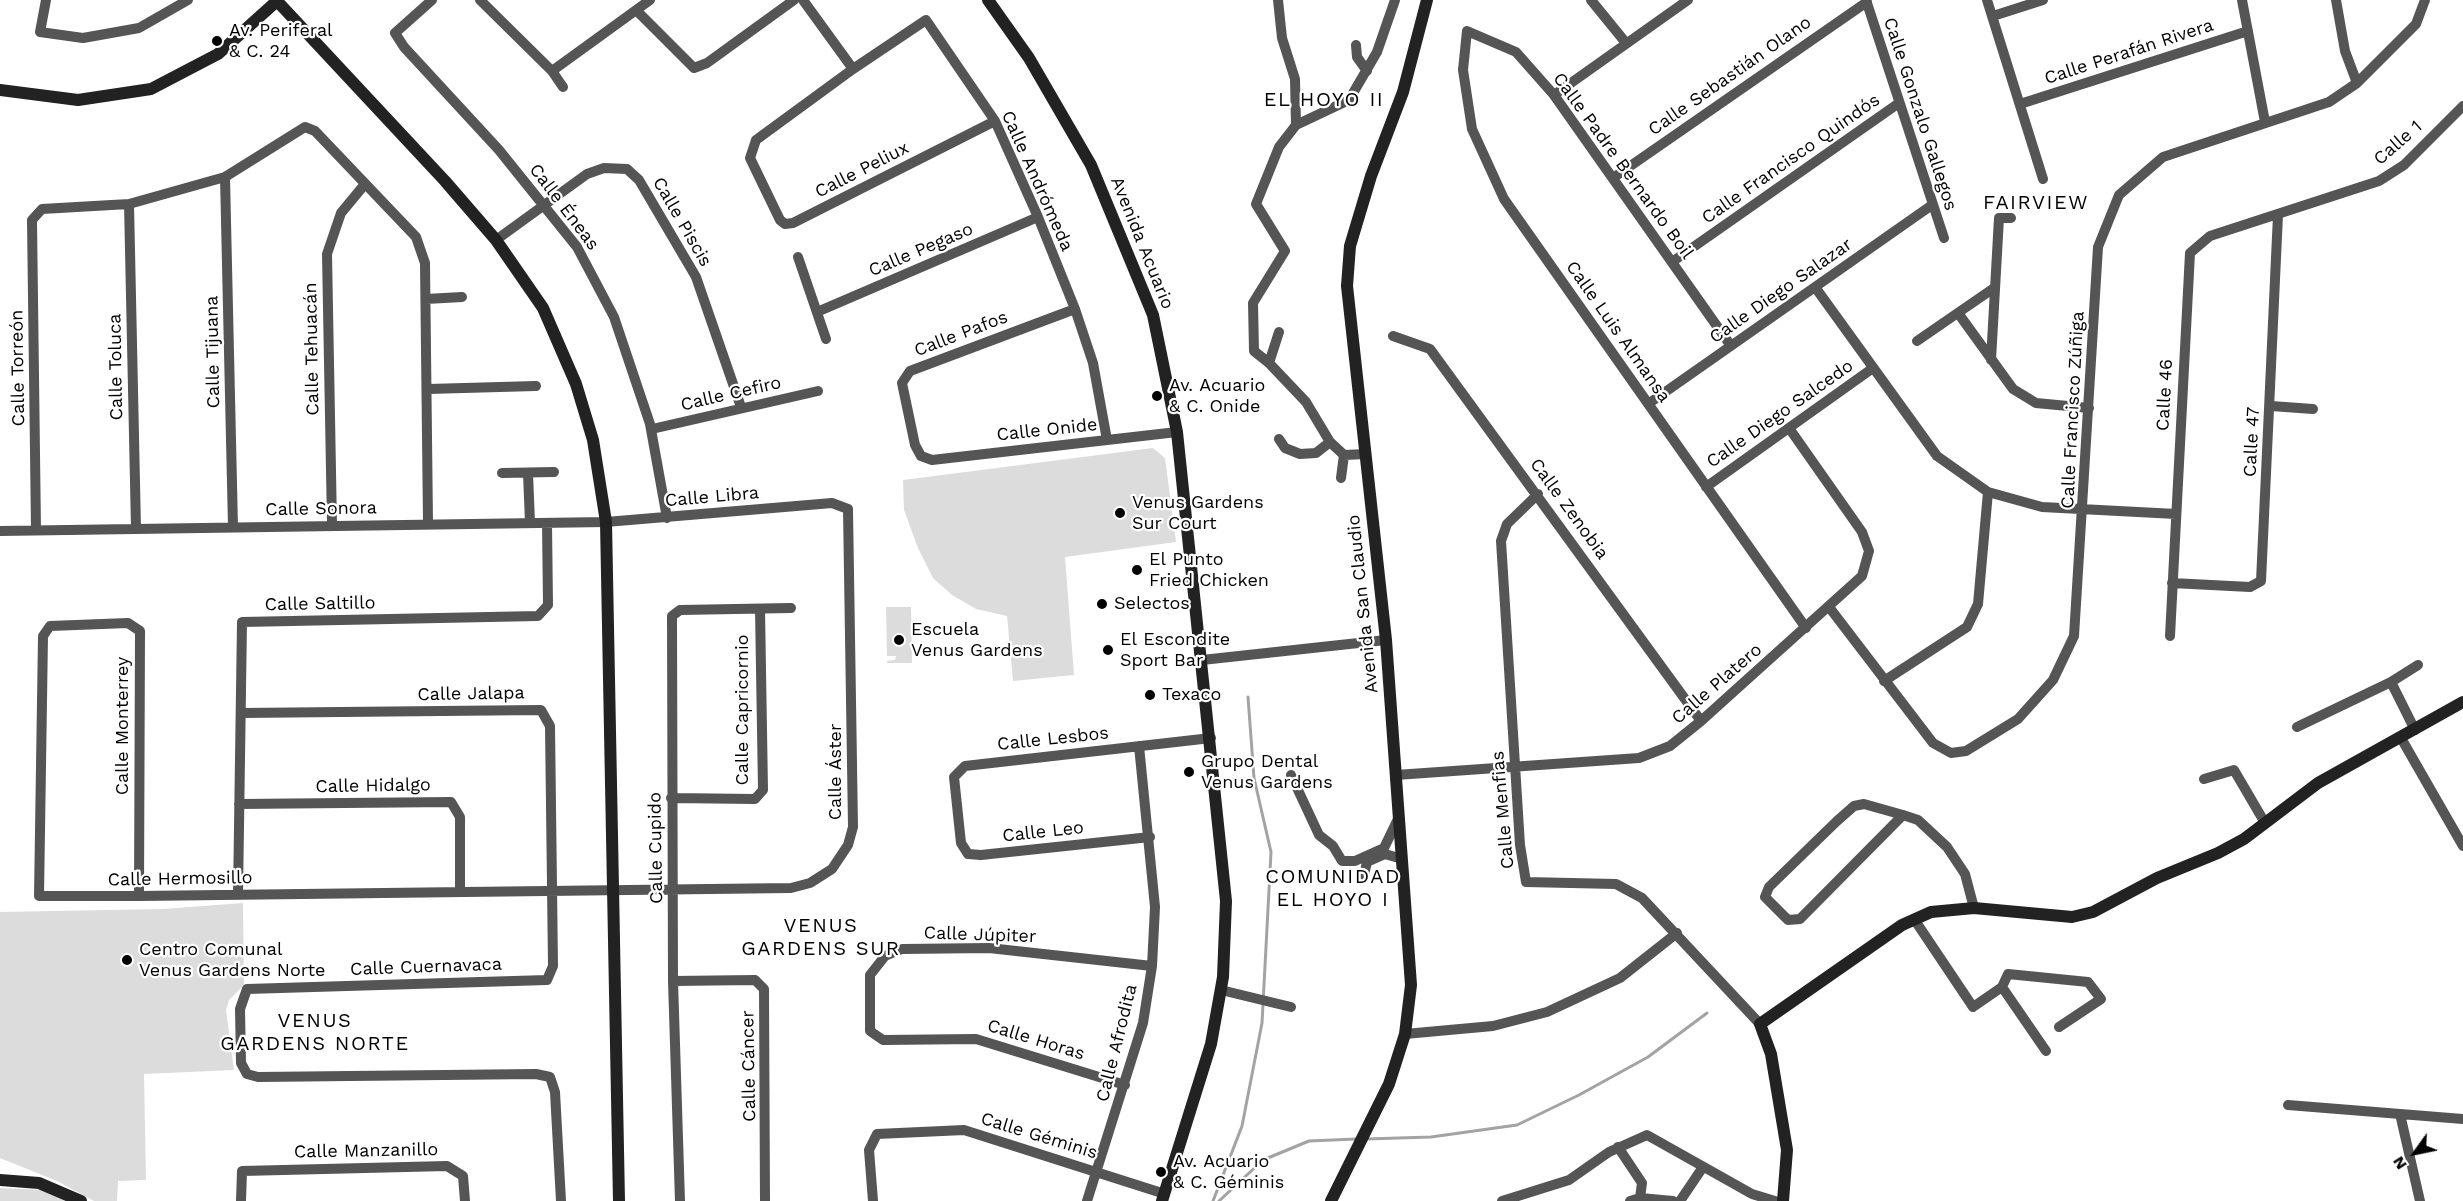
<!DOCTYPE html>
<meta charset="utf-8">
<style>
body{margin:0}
#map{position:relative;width:2463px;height:1201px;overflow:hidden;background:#fff;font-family:"Work Sans",sans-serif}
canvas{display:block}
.north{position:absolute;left:2385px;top:1123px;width:60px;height:60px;-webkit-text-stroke:4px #fff;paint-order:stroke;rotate:237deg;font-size:16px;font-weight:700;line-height:24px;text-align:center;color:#000}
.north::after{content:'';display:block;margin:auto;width:21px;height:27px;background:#000;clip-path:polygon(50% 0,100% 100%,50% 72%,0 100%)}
</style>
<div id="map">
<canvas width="2463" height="1201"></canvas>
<div class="north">N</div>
</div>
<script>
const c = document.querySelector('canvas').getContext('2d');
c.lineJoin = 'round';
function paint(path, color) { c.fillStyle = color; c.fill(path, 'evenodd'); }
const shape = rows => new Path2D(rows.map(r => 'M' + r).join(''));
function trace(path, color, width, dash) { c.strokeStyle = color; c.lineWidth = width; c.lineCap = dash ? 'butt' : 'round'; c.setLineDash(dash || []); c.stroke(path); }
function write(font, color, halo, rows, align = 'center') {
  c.font = font + ' "Work Sans",sans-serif'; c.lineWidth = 4.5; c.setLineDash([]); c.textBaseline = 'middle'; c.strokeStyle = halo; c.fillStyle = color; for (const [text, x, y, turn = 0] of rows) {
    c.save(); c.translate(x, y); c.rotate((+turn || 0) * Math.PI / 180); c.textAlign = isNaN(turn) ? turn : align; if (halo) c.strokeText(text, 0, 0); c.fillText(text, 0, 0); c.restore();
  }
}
paint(shape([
 [1153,448,1165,458,1176,542,1065,557,1074,675,1013,681,1007,616,976,609,952,595,933,578,918,548,904,510,903,480],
 [886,607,911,607,912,663,887,663,887,661,895,660,896,656,887,656],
 [243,903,244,985,229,1000,226,1010,234,1070,144,1074,146,1180,118,1181,117,1201,94,1201,57,1181,0,1158,0,912,163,909],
 [0,1188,45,1190,65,1201,0,1201]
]), '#dcdcdc');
trace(shape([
 [1366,1139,1431,1137,1517,1125,1579,1095,1648,1057,1707,1013],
 [1213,1201,1242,1126,1262,1023,1271,852,1254,778,1248,697],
 [1219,1201,1263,1160,1309,1141,1356,1139]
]), '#a3a3a3', 3);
trace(shape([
 [46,0,40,32,83,38,139,28,188,0],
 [432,0,395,33,404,47,499,150,577,247,614,317,650,424,667,518],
 [480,0,552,71,563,87],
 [803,0,853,69],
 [1591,0,1626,43],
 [1866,0,1944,238],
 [1987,0,2043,179],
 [2242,0,2265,122],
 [2336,0,2345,51,2357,83],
 [637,11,694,68,707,63,794,0],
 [1993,16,2043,0],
 [1356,45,1357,57,1367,71],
 [552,71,650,0],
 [1554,95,1688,0],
 [2020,104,2248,31],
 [995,121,793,223,785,224,780,220,750,158,756,140,853,69,926,20,995,121,1038,217,1075,309,1093,363,1107,440],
 [1296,125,1349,100,1377,52,1395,0],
 [225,177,233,527],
 [1613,178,1867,2],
 [129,204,136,528],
 [496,240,587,174,604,168,627,169,639,180,696,277,741,407],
 [798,257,826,339],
 [1672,262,1899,103],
 [1815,287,1937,456,1988,492,2042,507,2176,514],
 [426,299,462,297],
 [1075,309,910,371,902,383,915,445,921,456,932,460,1177,432],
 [817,312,1038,217],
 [1958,313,2013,389,2036,403,2089,408],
 [1279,332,1269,363,1306,402,1330,442,1344,455,1366,454],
 [1393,336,1430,349,1701,721],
 [1917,341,1994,288],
 [1731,346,1554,95,1516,52,1467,31,1463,70,1472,129,1504,199,1806,628],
 [1991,360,1999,218,2011,218],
 [1269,363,1254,351,1253,303,1285,251,1256,204,1279,147,1296,125,1295,79,1282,38,1278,0],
 [428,389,536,386],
 [1648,404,1932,205],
 [2271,406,2313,409],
 [652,429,818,391],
 [1279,439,1285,448,1300,454,1316,453,1330,442],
 [502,473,554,472],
 [528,473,530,523],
 [1341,478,1344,455],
 [1706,487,1873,368],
 [1538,494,1507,524,1501,541,1520,845,1526,882,1616,884,1642,898,1760,1024],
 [332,525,327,254,341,213,365,184],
 [36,530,32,220,42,209,129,204,225,177,305,127,315,131,416,237,425,263,428,523],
 [0,531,606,522,832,503,848,509,853,827,848,845,832,869,810,883,791,888,139,896,39,896,43,636,50,626,128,623,140,631,139,896],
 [2172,583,2250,587,2261,581,2278,215],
 [1829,607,1933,743,1951,753,1966,751,2018,719,2053,680,2074,636,2098,247,2119,195,2163,157,2329,102,2357,83,2416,24,2425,0],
 [2170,636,2190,253,2210,236,2379,181,2404,165,2463,106],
 [1202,660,1386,640],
 [1884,681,1967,627,1978,604,1988,492],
 [2391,682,2415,730],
 [241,713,541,710,550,726,553,966,547,980,247,989,240,1009,241,1063,247,1074,258,1077,536,1074,550,1077,555,1092,561,1201],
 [2297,727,2391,682,2418,665],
 [2401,738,2463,846],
 [1291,775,1319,835,1333,846,1342,861,1355,861,1384,848,1399,817],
 [1396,775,1639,758,1670,746,1701,721,1862,576,1869,551,1862,532,1789,428],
 [2204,779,2234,770,2265,823],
 [671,798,755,799,763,790,760,609],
 [239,804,451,802,460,817,460,892],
 [1903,815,1800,919,1788,920,1765,897,1769,887,1837,821,1854,806,1864,804,1903,815,1918,820,1947,847,1965,874,1974,908],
 [1150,837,981,855,968,854,961,843,954,777,965,766,1211,738],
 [1364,875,1367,862,1385,854,1402,859],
 [238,895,242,622,538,616,548,605,547,523],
 [1914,919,1973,1007,2002,987,2008,974,2088,982,2101,999,2059,1027],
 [673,981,755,980,764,989,765,1201],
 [2002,987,2046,1051],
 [1221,990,1291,1007],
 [1405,1034,1493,1026,1547,1012,1620,978,1677,933],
 [1125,1085,976,1039,883,1040,870,1031,870,975,885,956,902,949,989,948,1152,966],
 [2288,1105,2463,1119],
 [2400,1114,2420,1201],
 [1618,1147,1642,1183,1640,1198],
 [241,1201,242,1171,447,1166,463,1176,465,1201],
 [680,1201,673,981,672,616,680,610,791,608],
 [873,1201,869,1150,877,1134,964,1130,1165,1194],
 [1087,1201,1143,1023,1152,966,1155,907,1139,746],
 [1502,1201,1569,1180,1609,1152,1647,1135,1752,1194,1775,1201],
 [1630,1201,1640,1198,1673,1201],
 [1680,1201,1703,1167]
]), '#555', 10);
trace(shape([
 [988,0,1029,58,1091,165,1153,315,1177,432,1226,901,1223,977,1211,1044,1162,1201],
 [277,1,445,181,496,240,543,308,576,384,593,440,606,522,619,1201],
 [0,90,78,100,151,89,218,54,278,0],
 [0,1180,39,1183,81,1201],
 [1331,1201,1389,1084,1405,1034,1411,985,1386,640,1347,286,1350,246,1371,176,1403,92,1427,0],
 [1783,1201,1787,1150,1771,1054,1760,1024,1902,925,1931,912,1974,908,2072,917,2093,912,2157,878,2218,853,2244,839,2318,783,2463,702]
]), '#222', 12);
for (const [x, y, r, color] of [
 [217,41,6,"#000"],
 [1157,396,6,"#000"],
 [1120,513,6,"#000"],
 [1137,570,6,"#000"],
 [1102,604,6,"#000"],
 [899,640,6,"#000"],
 [1108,650,6,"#000"],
 [1150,695,6,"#000"],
 [1189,772,6,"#000"],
 [127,960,6,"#000"],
 [1161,1172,6,"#000"]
]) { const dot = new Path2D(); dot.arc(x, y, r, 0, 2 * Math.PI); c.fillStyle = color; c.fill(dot); trace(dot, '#fff', 2); }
write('18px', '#000', '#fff', [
 ["Av. Periferal",229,31],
 ["& C. 24",229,52],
 ["Av. Acuario",1169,386],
 ["& C. Onide",1169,407],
 ["Venus Gardens",1132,503],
 ["Sur Court",1132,524],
 ["El Punto",1149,560],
 ["Fried Chicken",1149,581],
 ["Selectos",1114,604],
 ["Escuela",911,630],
 ["Venus Gardens",911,651],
 ["El Escondite",1120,640],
 ["Sport Bar",1120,661],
 ["Texaco",1162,695],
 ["Grupo Dental",1201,762],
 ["Venus Gardens",1201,783],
 ["Centro Comunal",139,950],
 ["Venus Gardens Norte",139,971],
 ["Av. Acuario",1173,1162],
 ["& C. Géminis",1173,1183]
], 'left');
write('18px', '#000', '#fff', [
 ["Calle Perafán Rivera",2129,52,-18],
 ["Calle Sebastián Olano",1730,76,-35],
 ["Calle Gonzalo Gallegos",1920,114,72],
 ["Calle 1",2398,143,-41],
 ["Calle Francisco Quindós",1791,159,-35],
 ["Calle Padre Bernardo Boil",1623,166,54],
 ["Calle Peliux",862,170,-27],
 ["Calle Andrómeda",1037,181,66],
 ["Calle Éneas",564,207,53],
 ["Calle Piscis",682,222,60],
 ["Avenida Acuario",1142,243,68],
 ["Calle Pegaso",921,250,-23],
 ["Calle Diego Salazar",1781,291,-35],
 ["Calle Luis Almansa",1618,332,55],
 ["Calle Pafos",961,334,-21],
 ["Calle Tehuacán",312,349,-91],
 ["Calle Tijuana",213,352,-91],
 ["Calle Toluca",116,367,-91],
 ["Calle Torreón",18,368,-91],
 ["Calle Cefiro",731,394,-13],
 ["Calle 46",2165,395,-87],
 ["Calle Francisco Zúñiga",2073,410,-87],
 ["Calle Diego Salcedo",1780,414,-35],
 ["Calle Onide",1047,430,-6],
 ["Calle 47",2252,442,-87],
 ["Calle Libra",712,497,-5],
 ["Calle Sonora",321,509,-1],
 ["Calle Zenobia",1569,509,54],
 ["Calle Saltillo",320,604,-1],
 ["Avenida San Claudio",1363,604,-96],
 ["Calle Platero",1717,684,-41],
 ["Calle Jalapa",471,694,-1],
 ["Calle Capricornio",743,710,-90],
 ["Calle Monterrey",123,726,-90],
 ["Calle Lesbos",1053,739,-6],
 ["Calle Áster",836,772,-90],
 ["Calle Hidalgo",373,786,-1],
 ["Calle Menfias",1503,810,-95],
 ["Calle Leo",1043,832,-6],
 ["Calle Cupido",656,848,-91],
 ["Calle Hermosillo",180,879,-1],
 ["Calle Júpiter",980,935,2],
 ["Calle Cuernavaca",426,967,-2],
 ["Calle Horas",1036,1040,17],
 ["Calle Afrodita",1117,1043,-76],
 ["Calle Cáncer",749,1066,-91],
 ["Calle Géminis",1039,1136,17],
 ["Calle Manzanillo",366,1151,-1]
]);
c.letterSpacing = '1.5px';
write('20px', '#000', '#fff', [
 ["EL HOYO II",1324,100],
 ["FAIRVIEW",2036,203],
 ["COMUNIDAD",1333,877],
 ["EL HOYO I",1333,900],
 ["VENUS",821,926],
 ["GARDENS SUR",821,949],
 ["VENUS",315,1021],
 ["GARDENS NORTE",315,1044]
]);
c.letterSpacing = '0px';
</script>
